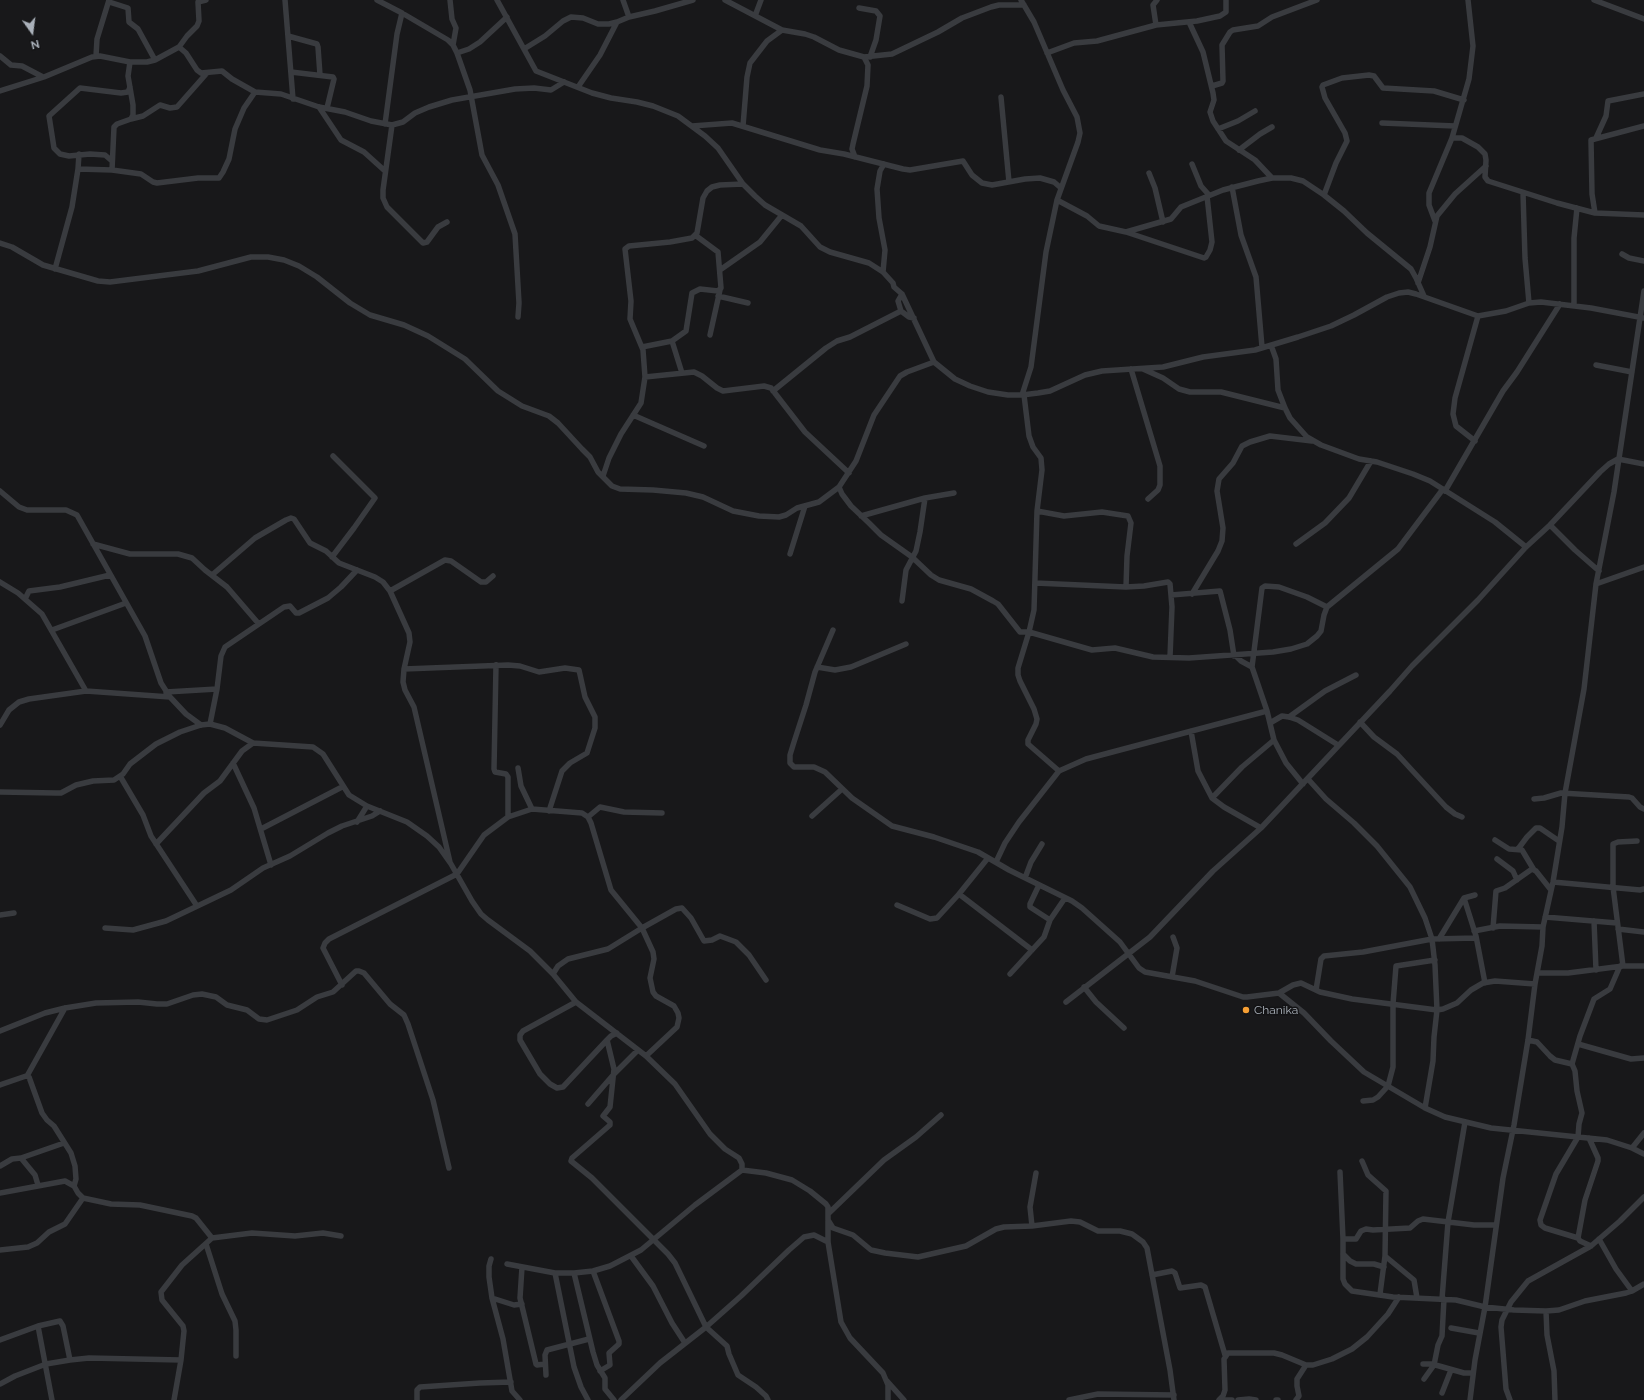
<!DOCTYPE html>
<style>
body{margin:0}
#map{position:relative;width:1644px;height:1400px;overflow:hidden;background:#18181a;font-family:Raleway,sans-serif}
canvas{display:block}
.north{position:absolute;left:12px;top:12px;width:40px;height:40px;-webkit-text-stroke:3px #131315;paint-order:stroke;rotate:166deg;font-size:11px;font-weight:700;line-height:16px;text-align:center;color:#aab1ba}
.north::after{content:'';display:block;margin:auto;width:14px;height:18px;background:#aab1ba;clip-path:polygon(50% 0,100% 100%,50% 72%,0 100%)}
</style>
<div id="map">
<canvas width="1644" height="1400"></canvas>
<div class="north">N</div>
</div>
<script>
const c = document.querySelector('canvas').getContext('2d');
c.lineJoin = 'round';
const shape = rows => new Path2D(rows.map(r => 'M' + r).join(''));
function trace(path, color, width, dash) { c.strokeStyle = color; c.lineWidth = width; c.lineCap = dash ? 'butt' : 'round'; c.setLineDash(dash || []); c.stroke(path); }
function write(font, color, halo, rows, align = 'center') {
  c.font = font + ' Raleway,sans-serif'; c.lineWidth = 3; c.setLineDash([]); c.textBaseline = 'middle'; c.strokeStyle = halo; c.fillStyle = color; for (const [text, x, y, turn = 0] of rows) {
    c.save(); c.translate(x, y); c.rotate((+turn || 0) * Math.PI / 180); c.textAlign = isNaN(turn) ? turn : align; if (halo) c.strokeText(text, 0, 0); c.fillText(text, 0, 0); c.restore();
  }
}
trace(shape([
 [285,0,293,99],
 [377,0,402,13,448,40,453,45,457,53,470,90,482,155,498,185,515,234,519,303,518,317],
 [450,0,452,19,456,28,453,45],
 [497,0,536,71,592,93,611,98,637,102,653,106,678,116,705,136,718,148,743,184,755,196,765,205,801,226,820,247,830,252,869,263,883,272,893,283,894,287,902,294,934,362,955,379,970,386,988,392,1008,395,1022,395,1038,393,1050,391,1085,375,1102,371,1163,367,1203,357,1255,350,1298,337,1331,326,1354,315,1387,297,1399,293,1408,292,1416,294,1478,316,1506,311,1529,303,1541,302,1591,308,1644,318],
 [623,0,629,17],
 [725,0,782,30,805,34,814,37,839,50,864,57,868,65,867,86,853,144,852,149,855,157],
 [1021,0,1034,22,1063,90,1077,117,1080,133,1078,142,1057,200,1046,252,1031,367,1022,395],
 [1594,0,1644,19],
 [109,2,128,8,129,22,138,29,155,60],
 [859,8,876,11,880,16,876,40,870,57],
 [755,16,761,0],
 [1189,22,1203,52,1213,93,1214,100,1210,112,1213,121,1226,141,1255,160,1272,178],
 [1156,25,1153,5,1157,0],
 [288,36,317,44,318,47,320,75],
 [179,47,187,36,197,26,199,21,198,2,206,0],
 [524,49,545,36,563,21,571,17,583,18,598,24,609,24,617,22],
 [457,53,469,49,480,42,507,17],
 [1047,53,1074,43,1097,41,1156,25,1197,21,1220,16,1226,12,1226,0],
 [0,56,11,65,22,66,43,77],
 [96,56,97,39,109,0],
 [864,57,892,54,938,32,962,18,991,7,999,5,1024,5],
 [291,72,333,77,334,79,327,108],
 [1212,86,1222,83,1223,81,1222,45,1230,32,1233,30,1258,26,1272,17,1317,0],
 [578,87,600,55,617,22,629,17,655,11,693,0],
 [0,91,44,77,92,57,100,56,130,62,147,62,155,60,179,47,186,53,197,70,201,73,222,71,232,79,255,92,281,94,319,107,345,112,371,121,392,125,403,122,415,113,429,107,452,100,515,89,534,88,551,90,564,82],
 [1001,97,1009,182],
 [319,107,341,140,364,152,385,171],
 [131,119,143,116,160,105,170,108,177,107,207,73],
 [1382,123,1455,126],
 [385,124,397,34,402,13],
 [392,125,383,190,383,198,387,207,423,243,427,242,438,227,447,222],
 [692,126,732,123,820,150,844,154,903,169,910,170,963,161,972,175,982,183,992,185,1025,179,1040,178,1054,182,1061,188],
 [743,126,747,77,750,63,767,41,782,30],
 [1218,129,1238,121,1255,111],
 [1452,138,1462,138,1478,147,1485,154,1486,160,1485,177,1488,181,1557,203,1595,213,1644,215],
 [1596,138,1606,116,1608,101,1644,94],
 [1239,150,1260,134,1272,127],
 [112,161,105,155,90,154,69,156,60,154,54,148,49,116,80,88,121,93,128,92,130,87],
 [1192,164,1201,186,1209,195],
 [78,169,112,170,141,174,153,182,157,183,198,178,219,178,223,172,229,159,235,129,244,108,255,92],
 [112,170,114,127,117,124,131,119,133,115,133,105,128,76,130,62],
 [1149,173,1155,188,1163,222],
 [1232,187,1241,235,1256,277,1262,347],
 [1523,193,1525,258,1529,303],
 [1324,195,1336,163,1347,141,1345,133,1325,98,1322,87,1323,85,1342,78,1369,75,1374,76,1383,88,1434,91,1464,100],
 [1057,200,1087,216,1099,226,1126,232,1204,258,1206,257,1210,250,1212,242,1207,196],
 [1595,213,1592,194,1591,140,1644,126],
 [1435,221,1429,205,1429,193,1452,138,1469,79,1473,46,1468,0],
 [1126,232,1171,219,1181,207,1223,190,1258,181,1272,178,1291,178,1303,181,1324,195,1344,211,1367,233,1411,269,1416,278,1424,296],
 [0,243,12,247,43,265,98,281,110,282,198,271,251,257,268,257,284,260,299,266,317,277,350,303,370,315,404,325,428,336,465,359,498,391,522,406,549,416,558,423,582,449,590,457,598,472,612,486,620,489,653,490,686,493,703,497,733,511,759,516,779,517,786,515,797,508,819,502,839,487,856,461,874,415,900,376,907,372,934,362],
 [1622,254,1629,258,1644,261],
 [55,269,72,207,78,169,79,154],
 [720,270,760,242,782,215],
 [883,272,885,250,879,218,877,189,880,171,884,164],
 [1418,283,1430,247,1437,216,1455,194,1486,166],
 [718,296,748,303],
 [1574,306,1574,238,1577,208],
 [901,311,898,301,902,294],
 [710,335,720,290],
 [1271,345,1276,359,1278,390,1285,408,1290,418,1307,437,1321,445,1359,459,1377,462,1413,474,1430,481,1495,522,1526,547],
 [642,347,672,341],
 [1596,365,1632,372],
 [1131,369,1160,466,1160,485,1158,490,1148,499],
 [1143,369,1163,378,1179,389,1190,392,1221,392,1285,408],
 [682,373,672,341,686,331,692,293,700,289,718,291,721,288,718,252,695,235],
 [645,377,694,372,702,376,717,388,723,391,764,386,771,388,805,432,849,473],
 [773,391,826,348,837,341,850,337,901,311,909,317,914,318],
 [1024,395,1029,436,1033,447,1041,458,1042,470,1037,511,1034,610,1029,632,1018,668,1018,675,1020,681,1034,709,1037,719,1036,724,1028,740,1028,744,1059,771],
 [633,415,704,446],
 [1475,441,1456,426,1453,414,1455,398,1478,316],
 [603,476,609,458,621,434,641,403,645,377,643,350,630,319,631,301,625,249,629,246,670,242,692,238,697,233,703,198,707,191,712,187,720,185,743,184],
 [839,487,842,494,851,506,869,523,881,535,912,557,931,575,939,580,971,589,993,601,998,604,1020,632,1029,632,1092,650,1115,648,1153,657,1189,658,1273,652,1291,649,1307,644,1317,636,1321,631,1324,615,1327,607,1398,549,1443,489],
 [0,491,19,507,27,510,66,510,77,515,145,636,161,683,170,697,186,714,201,725],
 [1445,491,1503,391,1517,372,1560,304],
 [1037,511,1064,516,1102,512,1128,516,1131,523,1127,556,1126,587],
 [861,516,925,498,954,493],
 [1550,525,1575,550,1599,571],
 [93,544,130,554,178,554,192,558,205,570,227,587,258,623],
 [1296,544,1325,523,1349,498,1371,461],
 [790,554,805,506],
 [332,557,354,528,375,498,333,456],
 [212,575,255,538,286,520,291,518,294,519,310,543,326,551,339,563,375,577,383,582,390,591,409,633,410,642,404,669,403,682,405,690,414,707,450,862],
 [0,582,18,593,42,614,86,691,170,697],
 [1035,583,1126,587,1144,586,1168,582,1170,584,1172,607,1170,657],
 [1596,584,1644,567],
 [390,591,445,560,451,561,481,582,486,582,493,576],
 [1192,594,1218,551,1222,541,1223,528,1217,491,1219,479,1233,463,1242,446,1250,442,1270,436,1312,441],
 [1171,595,1220,591,1230,630,1234,656],
 [25,599,29,591,60,587,110,575],
 [902,601,906,570,916,551,920,532,925,498],
 [52,630,126,603],
 [833,630,815,672,806,705,794,742,790,755,790,763,794,767,814,767,825,772,852,798,892,826,934,837,978,852,1009,870,1072,901,1082,908,1120,942,1139,968,1145,972,1195,981,1243,997,1247,997,1279,993,1304,1013,1331,1041,1364,1072,1425,1108,1445,1117,1491,1128,1607,1140,1632,1148,1644,1154],
 [1236,656,1241,661,1252,667],
 [496,665,494,769,495,772,506,774,508,777,508,817],
 [817,667,835,670,851,667,906,644],
 [404,669,508,665,520,666,539,672,565,668,579,670,585,697,595,717,595,728,587,753,570,763,562,771,549,811],
 [166,692,217,689],
 [1289,717,1325,691,1356,675],
 [1360,722,1374,737,1397,754,1446,807,1455,814,1462,817],
 [1270,723,1282,716,1289,717,1298,720,1338,745],
 [210,724,217,689,221,656,225,647,284,607,290,606,296,613,299,613,328,598,341,587,357,570],
 [0,725,9,710,19,702,29,699,86,691],
 [1191,731,1198,771,1212,798,1224,807,1261,828],
 [233,763,254,808,271,865],
 [518,768,521,786,532,809],
 [120,776,143,815,151,836,197,906],
 [1308,779,1326,799,1354,823,1377,846,1410,887,1425,918,1432,939,1435,965,1437,1010,1434,1037,1433,1061,1425,1108],
 [1303,784,1286,763,1274,740,1267,711,1252,667,1262,588,1265,586,1279,587,1307,597,1327,607],
 [0,792,56,793,61,793,76,785,93,781,114,780,123,774,130,764,156,744,180,732,201,725,210,724,225,728,253,743,313,747,323,754,349,795,367,806,407,822,427,836,439,847,451,864,472,901,481,914,488,920,530,951,553,974,576,1002,646,1056,675,1084,710,1134,725,1149,739,1158,742,1164,742,1170],
 [1212,798,1242,767,1274,740],
 [1534,799,1544,798,1561,793,1629,797,1632,798,1640,807,1644,809],
 [812,816,842,789],
 [588,817,600,807,624,812,662,813],
 [357,822,367,806],
 [261,829,342,787],
 [1495,840,1509,849,1522,850,1534,870],
 [156,844,204,793,220,781,242,751,253,743],
 [1518,849,1527,837,1536,828,1540,828,1559,841],
 [1497,859,1513,871,1517,880],
 [996,862,1005,843,1019,822,1059,771,1086,759,1267,711],
 [1025,878,1031,862,1042,844],
 [1553,882,1640,890,1644,889],
 [1039,885,1030,904,1030,907,1050,920],
 [959,894,1032,950],
 [1464,898,1476,936,1485,983],
 [897,905,930,919,937,918,959,894,988,858],
 [0,915,14,913],
 [1545,917,1617,923],
 [1594,921,1596,970],
 [105,928,133,930,166,921,231,890,263,868,290,856,328,833,342,826,372,816,380,811],
 [1493,928,1496,891,1505,888,1532,869,1536,871,1551,890],
 [1618,929,1644,932],
 [1474,931,1500,926,1543,927],
 [1439,939,1464,898,1475,895],
 [1623,966,1613,887,1613,844,1618,842,1637,841],
 [1537,973,1568,973,1623,966,1644,966],
 [553,974,558,966,568,959,608,949,642,928,676,909,682,908,691,918,704,941,712,940,720,936,736,942,749,955,766,980],
 [1010,974,1044,937,1050,920,1065,898],
 [1172,977,1177,948,1173,937],
 [342,985,323,948,325,943,329,939,457,874,484,835,508,817,532,809,582,813,588,817,591,823,611,890,642,928,653,952,654,959,650,978,653,992,656,996,674,1006,678,1013,679,1018,677,1027,646,1056],
 [1084,987,1096,1002,1124,1028],
 [1316,990,1321,959,1324,956,1363,952,1432,939,1476,938],
 [1279,993,1293,985,1301,983,1320,992,1352,999,1437,1010,1443,1009,1457,1003,1471,990,1483,983,1495,981,1535,984],
 [576,1002,523,1031,520,1035,520,1040,540,1074,550,1084,557,1088,563,1087,607,1040],
 [1066,1002,1150,937,1213,871,1261,828,1390,691,1412,666,1478,600,1526,547,1550,525,1600,472,1609,464,1618,459,1644,464],
 [0,1031,45,1013,65,1008,96,1003,138,1002,157,1004,167,1004,193,995,202,994,216,997,227,1005,247,1010,259,1019,267,1020,297,1010,317,997,333,992,356,971,359,971,364,973,390,1004,404,1015,408,1024,433,1100,449,1168],
 [617,1033,611,1036,607,1040,614,1069,610,1107,603,1116,610,1122,610,1125,572,1158,571,1161,592,1178,668,1254,675,1263,706,1327,727,1346,729,1354,738,1375,756,1387,766,1396,768,1400],
 [1528,1040,1537,1042,1550,1056,1555,1060,1572,1064,1575,1071,1577,1091,1582,1113,1579,1124,1578,1137,1556,1174,1540,1220,1541,1225,1545,1228,1578,1238],
 [1578,1044,1631,1059,1644,1058],
 [1572,1064,1580,1036,1594,999,1610,989,1620,966],
 [27,1076,65,1008],
 [0,1085,26,1076,29,1077,42,1113,47,1120,54,1126,71,1153,75,1166,76,1179,74,1186],
 [1363,1101,1373,1100,1378,1097,1388,1086,1393,1067,1393,1004,1396,966,1435,960],
 [588,1104,614,1074,638,1050],
 [1589,1138,1598,1158,1598,1161,1585,1200,1578,1238,1580,1241,1591,1246],
 [1632,1148,1644,1133],
 [21,1158,64,1143],
 [1362,1161,1368,1175,1386,1191,1385,1256,1414,1280,1417,1298],
 [0,1166,12,1159,21,1158,35,1175,38,1185],
 [1340,1172,1343,1239,1343,1279,1345,1284,1352,1291,1393,1297,1456,1300,1485,1307,1514,1310,1546,1311,1559,1310,1585,1301,1626,1293,1632,1291,1644,1284],
 [0,1193,65,1181,74,1186,78,1193,83,1198,111,1204,140,1205,192,1216,196,1218,212,1238,252,1233,295,1236,323,1233,341,1236],
 [829,1213,884,1160,916,1137,941,1115],
 [828,1221,828,1242,841,1322,850,1338,883,1373,888,1385,888,1400],
 [1032,1226,1030,1207,1036,1173],
 [1343,1239,1356,1239,1361,1231,1366,1229,1373,1230,1410,1228,1418,1221,1423,1219,1474,1225,1496,1225],
 [1599,1239,1616,1269,1632,1291],
 [206,1244,222,1294,235,1321,236,1330,236,1356],
 [0,1250,28,1247,37,1243,49,1232,65,1224,83,1198],
 [1343,1254,1350,1261,1356,1264,1374,1264,1384,1267],
 [631,1256,653,1286,672,1323,685,1343],
 [491,1259,489,1266,489,1277,492,1298,503,1339,512,1391,520,1400],
 [507,1264,555,1273,574,1273,593,1271,610,1266,641,1250,695,1205,742,1170,766,1173,792,1180,810,1191,826,1204,828,1207,828,1220,833,1228,853,1235,871,1250,885,1253,918,1257,966,1246,996,1229,1004,1227,1032,1226,1071,1221,1080,1222,1098,1231,1120,1231,1132,1234,1143,1242,1147,1248,1170,1370,1174,1400],
 [522,1267,520,1298,536,1364,537,1365,545,1364],
 [593,1271,619,1341,619,1344,609,1353,610,1365,600,1371],
 [555,1273,574,1367,581,1387,588,1400],
 [574,1273,593,1352,597,1365,605,1378,605,1389,614,1400],
 [1152,1275,1172,1271,1175,1273,1180,1288,1201,1285,1205,1287,1225,1355],
 [1380,1294,1385,1256],
 [492,1298,514,1305,522,1304],
 [1442,1299,1448,1222,1465,1122],
 [1546,1311,1547,1335,1554,1371,1555,1400],
 [38,1326,52,1400],
 [1451,1328,1479,1333],
 [0,1340,38,1326,60,1321,63,1326,70,1360],
 [1423,1364,1432,1364,1464,1373,1473,1373],
 [546,1375,545,1355,547,1350,589,1339],
 [1424,1379,1434,1365,1438,1345,1442,1336,1444,1299],
 [887,1381,904,1400],
 [0,1384,15,1376,46,1364,70,1360,89,1358,181,1360],
 [1442,1393,1451,1370],
 [174,1400,181,1360,184,1331,183,1326,162,1300,161,1292,182,1265,212,1238],
 [417,1400,417,1390,420,1387,480,1383,511,1382],
 [621,1400,660,1363,706,1327,741,1296,789,1250,804,1237,814,1235,828,1242],
 [1069,1400,1098,1394,1174,1395],
 [1219,1400,1223,1396,1225,1390,1224,1359,1228,1353,1274,1353,1282,1355,1306,1365,1313,1365,1332,1359,1352,1349,1367,1337,1388,1314,1399,1297],
 [1220,1400,1232,1400],
 [1238,1400,1249,1399,1256,1400],
 [1276,1400,1278,1400],
 [1296,1400,1299,1396,1297,1386,1297,1379,1306,1365],
 [1470,1400,1475,1360,1485,1307,1503,1178,1514,1125,1528,1040,1535,984,1542,946,1543,927,1553,882,1562,827,1565,793,1584,689,1596,584,1614,492,1644,291],
 [1510,1400,1506,1389,1501,1327,1502,1320,1511,1302,1528,1281,1591,1246,1620,1221,1644,1197]
]), '#393b3f', 5.5);
for (const [x, y, r, color] of [
 [1246,1010,4,"#f69f34"]
]) { const dot = new Path2D(); dot.arc(x, y, r, 0, 2 * Math.PI); c.fillStyle = color; c.fill(dot); trace(dot, '#131315', 1.5); }
write('12px', '#aab1ba', '#131315', [
 ["Chanika",1254,1010]
], 'left');
</script>
